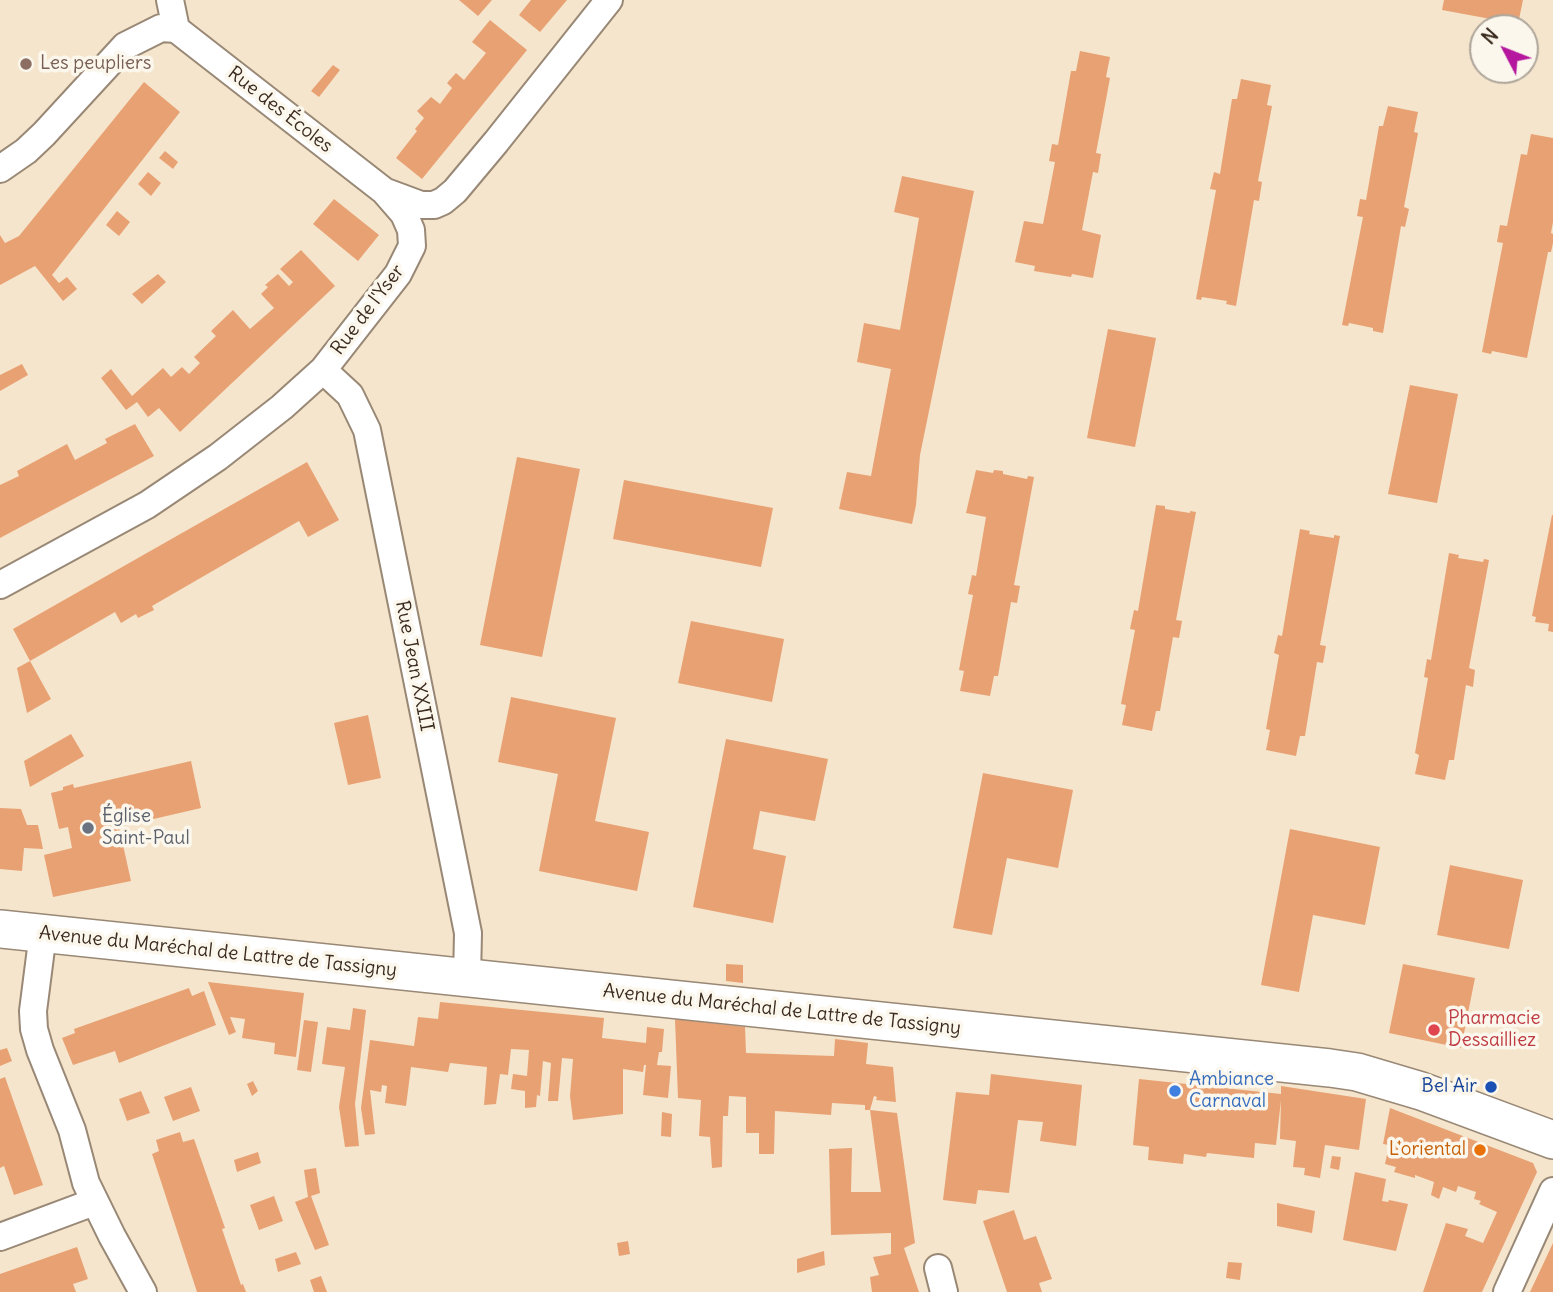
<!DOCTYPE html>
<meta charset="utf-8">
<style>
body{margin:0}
#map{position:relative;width:1553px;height:1292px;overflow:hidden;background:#f5e5cc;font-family:Delius,sans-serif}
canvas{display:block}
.north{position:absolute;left:1469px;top:14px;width:70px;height:70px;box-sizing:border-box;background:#fbf7ec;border:2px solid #aea59a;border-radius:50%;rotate:312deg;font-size:19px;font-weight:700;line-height:28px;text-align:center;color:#3b2a1e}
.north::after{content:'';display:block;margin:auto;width:24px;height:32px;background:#b5179e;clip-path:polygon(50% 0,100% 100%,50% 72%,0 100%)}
</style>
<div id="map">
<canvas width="1553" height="1292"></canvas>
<div class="north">N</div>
</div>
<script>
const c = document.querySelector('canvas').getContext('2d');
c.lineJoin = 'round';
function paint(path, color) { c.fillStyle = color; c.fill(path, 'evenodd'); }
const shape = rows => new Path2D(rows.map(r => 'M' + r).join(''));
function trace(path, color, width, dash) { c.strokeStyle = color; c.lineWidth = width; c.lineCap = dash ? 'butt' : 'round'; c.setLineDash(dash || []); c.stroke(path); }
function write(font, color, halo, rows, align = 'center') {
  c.font = font + ' Delius,sans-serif'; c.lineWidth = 7; c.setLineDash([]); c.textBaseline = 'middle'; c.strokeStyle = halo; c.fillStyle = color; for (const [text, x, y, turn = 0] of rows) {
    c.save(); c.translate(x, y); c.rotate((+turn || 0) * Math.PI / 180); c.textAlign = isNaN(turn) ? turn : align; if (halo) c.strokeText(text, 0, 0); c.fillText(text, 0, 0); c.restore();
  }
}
paint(shape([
 [459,0,492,0,478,16],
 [531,0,567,0,540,32,519,15],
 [1444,0,1523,0,1518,24,1442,10],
 [490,20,527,50,422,179,396,158,417,131,415,129,424,118,417,111,431,97,440,104,452,88,447,83,456,73,464,80,486,53,472,42],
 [1080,51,1110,57,1106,77,1110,78,1096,153,1101,154,1098,173,1093,172,1082,230,1101,235,1093,278,1072,274,1071,277,1034,271,1035,266,1015,262,1024,221,1043,224,1055,162,1049,161,1052,144,1058,145,1071,71,1076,71],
 [333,65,340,70,319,97,311,91],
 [1241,79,1271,85,1267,105,1272,106,1258,181,1262,182,1259,201,1254,200,1236,306,1226,304,1227,301,1202,297,1201,300,1196,299,1216,190,1210,189,1214,172,1220,174,1232,99,1237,99],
 [144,82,180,112,52,275,59,283,67,277,77,289,63,301,35,266,0,285,0,235,5,243,19,236],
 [1388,106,1418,112,1414,132,1418,133,1404,207,1409,209,1405,227,1401,226,1383,333,1373,331,1373,328,1349,323,1348,326,1342,325,1363,217,1357,216,1360,199,1366,200,1379,126,1383,126],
 [1531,134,1553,138,1553,222,1551,233,1553,234,1553,243,1551,252,1548,252,1527,358,1492,351,1491,354,1482,352,1503,243,1497,242,1500,225,1507,226,1521,154,1527,155],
 [165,151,178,162,173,169,159,158],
 [148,172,161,183,151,196,138,184],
 [902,176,974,191,920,455,916,505,912,524,839,509,847,472,871,476,891,369,857,362,864,323,900,330,919,218,894,212],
 [334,199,379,235,358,261,313,224],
 [117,211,130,222,119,236,106,225],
 [301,250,335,286,180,432,159,408,148,417,137,402,126,410,101,378,111,369,132,396,163,368,171,377,182,367,189,374,200,363,194,357,216,336,211,331,233,310,250,329,274,308,261,294,268,287,265,285,278,274,289,286,293,282,280,269],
 [158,274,166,282,142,304,132,294],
 [1108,329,1156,338,1135,447,1087,438],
 [22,364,28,375,0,391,0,375],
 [1410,385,1458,394,1437,503,1388,494],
 [135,424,154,456,0,538,0,485,19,476,17,471,67,444,75,460,107,443,105,439],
 [517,457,580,469,542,657,480,645],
 [307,462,339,520,308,537,299,521,152,606,154,610,138,618,136,614,121,623,115,612,30,661,13,629],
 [976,470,993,473,994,470,1003,471,1003,474,1027,479,1028,476,1034,477,1014,585,1020,586,1017,603,1011,602,998,676,994,676,990,696,960,691,964,671,959,670,973,595,968,594,972,575,976,576,986,517,966,513],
 [624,480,773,508,761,567,613,539],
 [1156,505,1165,506,1165,509,1190,513,1190,511,1196,512,1176,620,1182,621,1179,638,1173,637,1160,711,1156,711,1152,731,1122,725,1126,705,1121,704,1135,630,1130,629,1134,610,1138,611],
 [1552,515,1553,515,1553,632,1548,631,1549,624,1535,622,1536,617,1532,616],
 [1300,529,1310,531,1309,534,1334,538,1334,535,1340,536,1320,645,1326,646,1323,663,1317,662,1305,736,1300,736,1296,756,1266,750,1270,730,1266,729,1279,655,1274,653,1278,635,1282,636],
 [1449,553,1459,555,1458,558,1483,562,1484,559,1489,560,1469,668,1475,670,1473,687,1466,685,1454,760,1449,760,1445,780,1415,774,1419,755,1415,753,1428,678,1424,677,1427,659,1431,660],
 [691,621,784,639,772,702,678,683],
 [30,661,51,699,27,713,17,668],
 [511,697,616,718,595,821,649,832,637,891,539,871,558,774,498,762],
 [368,715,381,778,348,785,334,723],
 [71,734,84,756,30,787,24,761],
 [726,739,828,759,815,821,760,811,753,849,786,856,773,923,693,907],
 [191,761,201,808,119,827,131,881,53,897,44,855,72,848,68,827,59,829,51,793,63,790,63,787,73,784,74,788],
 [983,773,1073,790,1058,868,1007,858,992,935,953,928],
 [0,808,21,809,27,825,38,825,43,849,24,848,22,871,0,869],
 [1290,829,1380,847,1365,925,1313,915,1299,992,1261,985],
 [1450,865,1523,880,1509,949,1437,935],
 [726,964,743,965,743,983,726,981],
 [1403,964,1475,978,1461,1048,1389,1033],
 [208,982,304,993,296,1057,274,1054,275,1043,242,1038,245,1019,230,1017,236,1032,229,1035],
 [189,988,192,996,204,991,216,1025,119,1063,115,1051,73,1065,62,1038,75,1033,74,1029],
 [440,1002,604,1018,602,1038,646,1043,647,1027,664,1029,662,1052,659,1052,657,1065,671,1066,668,1098,643,1095,646,1065,644,1065,643,1072,623,1069,623,1114,573,1120,570,1096,573,1059,562,1058,558,1101,548,1101,551,1063,543,1061,540,1096,537,1095,536,1107,525,1108,525,1091,511,1089,513,1074,527,1076,529,1050,511,1049,508,1075,500,1074,496,1104,484,1105,487,1067,450,1063,448,1072,411,1067,406,1106,385,1103,387,1086,382,1085,381,1092,370,1090,375,1134,365,1135,361,1108,370,1040,414,1046,418,1017,438,1019],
 [353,1008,366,1010,355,1104,359,1146,345,1147,339,1107,345,1067,322,1064,327,1027,350,1030],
 [675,1019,745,1027,746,1053,834,1056,835,1039,868,1043,866,1064,893,1067,896,1102,876,1100,877,1097,874,1096,870,1110,897,1113,915,1243,904,1248,919,1292,872,1292,870,1277,879,1275,873,1257,891,1254,891,1233,831,1235,829,1149,852,1148,851,1192,881,1192,870,1110,865,1110,865,1105,832,1103,831,1115,775,1111,774,1154,759,1154,759,1133,746,1133,746,1097,729,1096,728,1116,723,1116,722,1167,712,1168,710,1137,699,1136,701,1100,678,1098],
 [304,1020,318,1022,311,1072,297,1070],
 [7,1048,12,1061,0,1066,0,1050],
 [991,1074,1082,1085,1076,1146,1040,1141,1043,1122,1018,1120,1009,1193,978,1190,976,1204,943,1200,956,1092,989,1095],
 [5,1077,43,1185,14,1195,4,1166,0,1168,0,1079],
 [1139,1079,1281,1094,1281,1086,1366,1099,1359,1150,1325,1145,1320,1178,1304,1175,1305,1168,1293,1167,1296,1141,1280,1139,1281,1100,1276,1145,1255,1143,1254,1158,1207,1153,1206,1157,1184,1154,1183,1164,1148,1160,1149,1147,1133,1145],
 [253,1081,258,1091,252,1096,247,1084],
 [191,1087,200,1111,173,1121,164,1097],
 [141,1091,150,1113,127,1121,119,1099],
 [1390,1108,1533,1163,1537,1172,1482,1292,1423,1292,1446,1223,1468,1229,1465,1236,1483,1243,1497,1212,1479,1204,1481,1201,1474,1199,1476,1192,1458,1186,1456,1192,1443,1187,1439,1199,1431,1195,1434,1182,1415,1175,1415,1178,1394,1172,1396,1167,1385,1164,1389,1145,1383,1144],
 [662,1112,672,1114,671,1137,661,1136],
 [180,1132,183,1142,194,1139,225,1228,222,1229,241,1285,243,1284,246,1292,197,1292,152,1154,159,1151,156,1140],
 [258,1152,261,1163,237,1172,234,1160],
 [1332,1156,1341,1157,1339,1170,1330,1168],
 [316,1168,320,1193,311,1196,329,1245,315,1250,295,1202,308,1197,304,1170],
 [1355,1172,1386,1179,1382,1201,1388,1202,1389,1200,1408,1204,1396,1251,1343,1240],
 [274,1196,283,1221,259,1230,250,1205],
 [1277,1203,1315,1211,1312,1233,1277,1226],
 [1014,1210,1024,1240,1036,1236,1052,1279,1039,1283,1042,1292,1007,1292,983,1221],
 [628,1241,630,1254,619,1256,617,1243],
 [1553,1243,1553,1292,1530,1292],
 [77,1247,88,1279,73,1284,76,1292,0,1292,0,1274],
 [824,1251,825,1265,797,1273,797,1259],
 [296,1252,301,1264,278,1272,275,1259],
 [1228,1262,1242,1263,1240,1280,1226,1278],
 [321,1276,327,1292,314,1292,310,1280]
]), '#e8a173');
const street = shape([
 [170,0,176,29],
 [0,169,26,151,44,134,125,46,161,28,176,29],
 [386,192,421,205,434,205,443,201,455,191,496,142,609,0],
 [323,370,350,395,367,430,468,933,467,978],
 [0,585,147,505,218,457,282,407,323,370,398,274,412,246,411,230,404,214,384,191,176,29],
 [43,933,33,1011,34,1029,40,1050,72,1130,86,1183,112,1236,143,1292],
 [0,1237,94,1202],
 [938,1268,944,1292],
 [1507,1292,1553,1191]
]);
const secondary = shape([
 [0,929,1330,1068,1357,1072,1421,1091,1553,1140]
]);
trace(street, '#988875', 30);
trace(secondary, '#988875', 40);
trace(street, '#fff', 26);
trace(secondary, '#fff', 37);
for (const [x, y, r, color] of [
 [26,64,7,"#8d6e63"],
 [88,828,7,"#6b7280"],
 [1434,1030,7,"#e0444e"],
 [1491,1087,7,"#1a4fb4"],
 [1175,1091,7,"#3f7fe0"],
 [1480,1150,7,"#e8710a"]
]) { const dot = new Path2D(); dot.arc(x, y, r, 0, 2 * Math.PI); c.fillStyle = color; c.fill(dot); trace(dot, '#fbf7ec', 2.5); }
write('19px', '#785e54', '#fbf7ec', [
 ["Les peupliers",40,64]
], 'left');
write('19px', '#3b2a1e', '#fbf7ec', [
 ["Rue des Écoles",280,110,38],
 ["Rue de l'Yser",368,310,-53],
 ["Rue Jean XXIII",414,666,79],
 ["Avenue du Maréchal de Lattre de Tassigny",218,952,6],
 ["Avenue du Maréchal de Lattre de Tassigny",782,1010,6]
]);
write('19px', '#5b616d', '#fbf7ec', [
 ["Église",102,817],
 ["Saint-Paul",102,839]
], 'left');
write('19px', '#be3a42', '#fbf7ec', [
 ["Pharmacie",1448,1019],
 ["Dessailliez",1448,1041]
], 'left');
write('19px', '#366cbe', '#fbf7ec', [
 ["Ambiance",1189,1080],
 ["Carnaval",1189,1102]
], 'left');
write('19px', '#164399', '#fbf7ec', [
 ["Bel Air",1477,1087]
], 'right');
write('19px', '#c56008', '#fbf7ec', [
 ["L'oriental",1466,1150]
], 'right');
</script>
